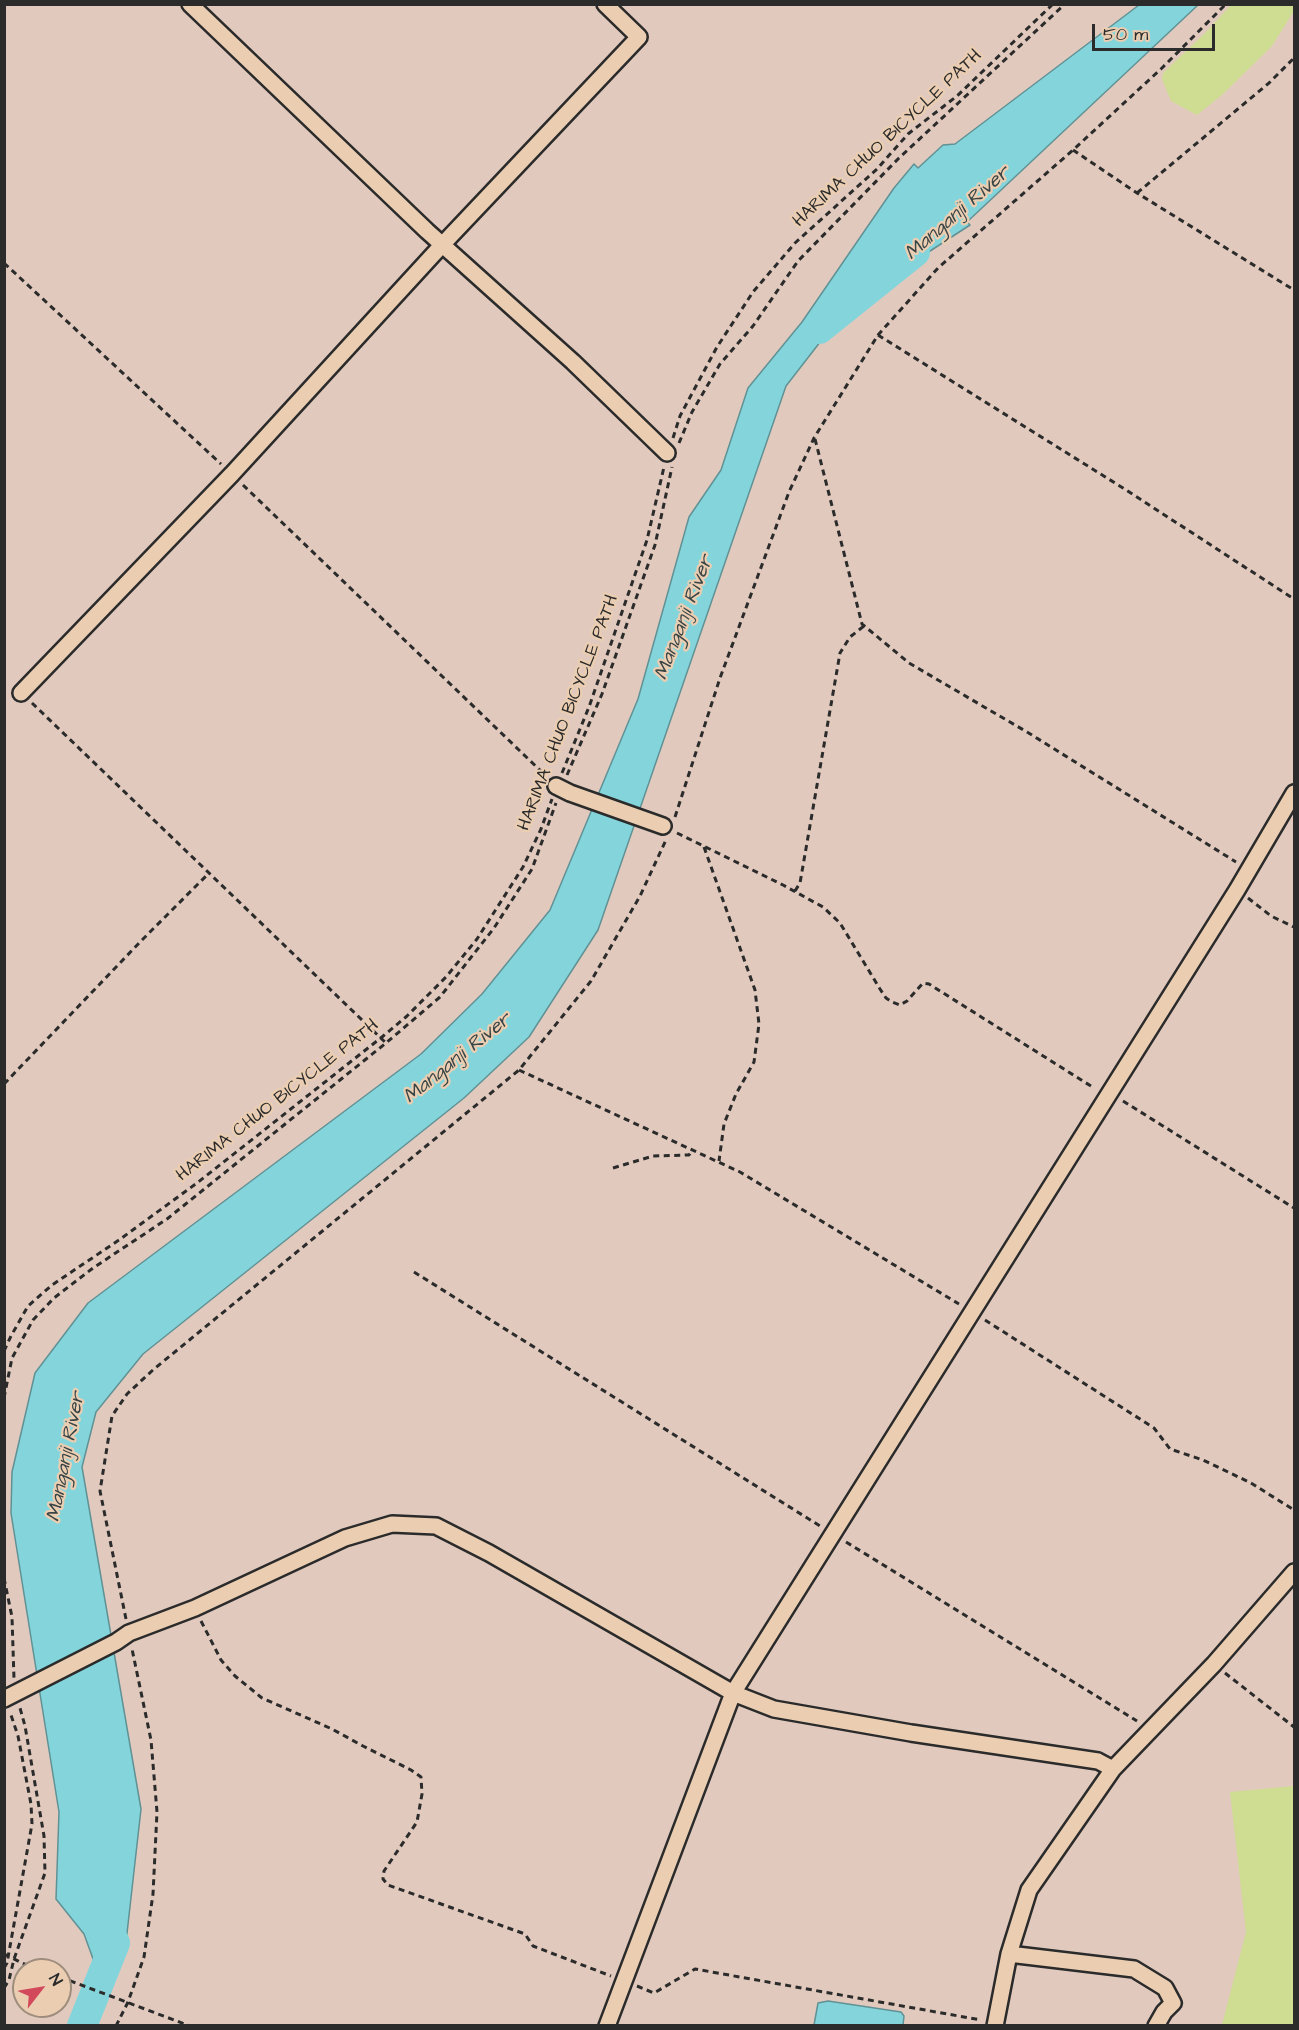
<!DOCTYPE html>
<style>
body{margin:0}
#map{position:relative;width:1299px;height:2030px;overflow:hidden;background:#e1cabd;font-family:"Architects Daughter",sans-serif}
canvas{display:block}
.frame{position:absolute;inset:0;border:6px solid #2b2b2b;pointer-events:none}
.north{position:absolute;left:12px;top:1958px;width:60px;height:60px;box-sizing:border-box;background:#ebceb2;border:2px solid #9e8d7c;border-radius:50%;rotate:59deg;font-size:16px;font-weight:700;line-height:24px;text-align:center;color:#2b2b2b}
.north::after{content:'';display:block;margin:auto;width:21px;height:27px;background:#d1495b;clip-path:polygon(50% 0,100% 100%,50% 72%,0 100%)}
.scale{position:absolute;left:1092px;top:24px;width:123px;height:27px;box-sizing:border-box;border:3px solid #2b2b2b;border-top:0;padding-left:8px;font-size:18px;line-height:21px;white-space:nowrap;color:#2b2b2b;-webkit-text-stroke:4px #ebceb2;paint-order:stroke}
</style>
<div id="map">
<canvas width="1299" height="2030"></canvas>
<div class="frame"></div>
<div class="north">N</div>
<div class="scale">50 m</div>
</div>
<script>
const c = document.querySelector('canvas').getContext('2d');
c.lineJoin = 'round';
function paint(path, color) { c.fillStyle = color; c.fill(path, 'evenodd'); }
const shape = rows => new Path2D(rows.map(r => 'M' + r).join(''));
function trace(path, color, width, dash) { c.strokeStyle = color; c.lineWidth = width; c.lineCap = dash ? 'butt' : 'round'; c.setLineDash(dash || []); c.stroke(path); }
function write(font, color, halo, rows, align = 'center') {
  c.font = font + ' "Architects Daughter",sans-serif'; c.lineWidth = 4.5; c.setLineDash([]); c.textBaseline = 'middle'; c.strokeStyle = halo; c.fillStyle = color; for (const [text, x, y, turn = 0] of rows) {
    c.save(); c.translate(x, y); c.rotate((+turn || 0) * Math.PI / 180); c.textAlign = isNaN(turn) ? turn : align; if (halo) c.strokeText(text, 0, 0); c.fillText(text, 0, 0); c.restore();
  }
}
paint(shape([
 [1231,5,1294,5,1294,11,1272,46,1222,95,1197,115,1171,101,1162,79,1163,73,1205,33],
 [1294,1786,1294,2025,1222,2025,1246,1932,1230,1792]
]), '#cedd91');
const water = shape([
 [1139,5,1198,5,967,222,970,225,927,253,862,288,786,386,598,930,529,1037,464,1098,143,1354,96,1412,82,1467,141,1809,125,1951,113,1982,100,1978,84,1934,56,1899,59,1812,11,1513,12,1472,35,1373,88,1303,421,1054,482,994,550,910,638,699,689,517,721,470,748,388,802,322,894,188,914,164,918,168,943,145,955,144,1139,5],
 [828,2001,901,2012,904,2016,903,2025,814,2025,818,2003,828,2001]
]);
paint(water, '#84d5db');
trace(water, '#609195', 1.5);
trace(shape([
 [819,329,915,252],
 [82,2026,115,1943,114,1941]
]), '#84d5db', 30);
const minor = shape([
 [190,4,427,231,573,362,667,453],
 [21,693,232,474,442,245,639,37,605,4],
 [556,786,570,793,663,826],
 [4,1699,116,1642,129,1633,195,1608,345,1538,392,1524,436,1526,489,1553,733,1693,774,1709,911,1733,1098,1761,1113,1769],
 [1009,1954,1134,1969,1165,1988,1173,2003,1164,2012,1156,2026],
 [607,2026,733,1693,1237,890,1294,793],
 [995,2026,1009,1954,1029,1890,1113,1769,1214,1664,1294,1572]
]);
trace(minor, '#2b2b2b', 20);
trace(shape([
 [1073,150,1137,193,1294,290],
 [1137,193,1269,83,1294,58],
 [4,263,221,464],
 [878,335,1123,488,1294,599],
 [673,438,680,416,717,347,753,292,795,243,877,169,908,134,957,96,1053,4],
 [815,439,862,624,909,663,1027,732,1236,862],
 [679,443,692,412,720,364,753,326,798,261,899,158,1065,4],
 [243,485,545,775],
 [32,703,386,1043],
 [562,773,589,707,647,540,664,467],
 [567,775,602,694,655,545,672,467],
 [675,817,720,678,789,492,814,438,878,335,938,268,1073,150,1162,68,1226,4],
 [677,833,783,885,823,907,840,923,880,989,886,998,892,1002,900,1005,907,1001,923,983,929,984,1094,1088],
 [704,847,755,990,759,1024,754,1062,736,1094,724,1124,719,1161],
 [795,891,800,883,840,653,850,637,864,626],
 [1248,898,1271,916,1294,927],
 [519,1070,740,1172,959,1304],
 [4,1084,141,941,210,872],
 [1123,1101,1294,1208],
 [613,1168,653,1156,689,1155,693,1149],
 [414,1272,820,1526],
 [985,1320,1154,1428,1170,1449,1203,1460,1251,1483,1294,1510],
 [4,1351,11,1336,28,1306,52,1285,119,1240,197,1183,382,1037,407,1016,446,977,477,939,523,867,541,829,552,799],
 [4,1398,12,1358,33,1320,54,1298,93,1268,167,1219,386,1043,440,997,494,928,532,869,556,803],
 [846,1542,1137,1721],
 [4,1578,12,1617,14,1679],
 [126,1619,100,1491,112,1416,127,1394,154,1369,519,1070,591,981,640,896,666,840],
 [201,1621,221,1660,235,1676,262,1698,332,1729,363,1746,411,1770,421,1777,422,1794,417,1822,384,1871,383,1879,388,1885,525,1934,533,1946,611,1976],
 [4,1656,4,1657],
 [1225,1673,1294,1727],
 [4,1954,22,1963,41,1970],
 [4,1968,7,1963,32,1824,31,1804,18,1736,10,1712],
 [60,1977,190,2026],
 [637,1986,654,1993,695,1969,981,2020],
 [4,1988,9,1980,14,1959,45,1873,44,1836,25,1726,20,1708],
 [116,2026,128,2002,144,1957,153,1894,157,1812,151,1740,132,1649]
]), '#2b2b2b', 3, [6, 4.5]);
trace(minor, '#ebceb2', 15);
write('18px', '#2b2b2b', '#ebceb2', [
 ["HARIMA CHUO BICYCLE PATH",888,139,-43],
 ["HARIMA CHUO BICYCLE PATH",569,713,-69],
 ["HARIMA CHUO BICYCLE PATH",278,1101,-38]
]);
write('italic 20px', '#384445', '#ebceb2', [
 ["Manganji River",958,214,-41],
 ["Manganji River",685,618,-69],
 ["Manganji River",458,1059,-39],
 ["Manganji River",67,1457,-79]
]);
</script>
